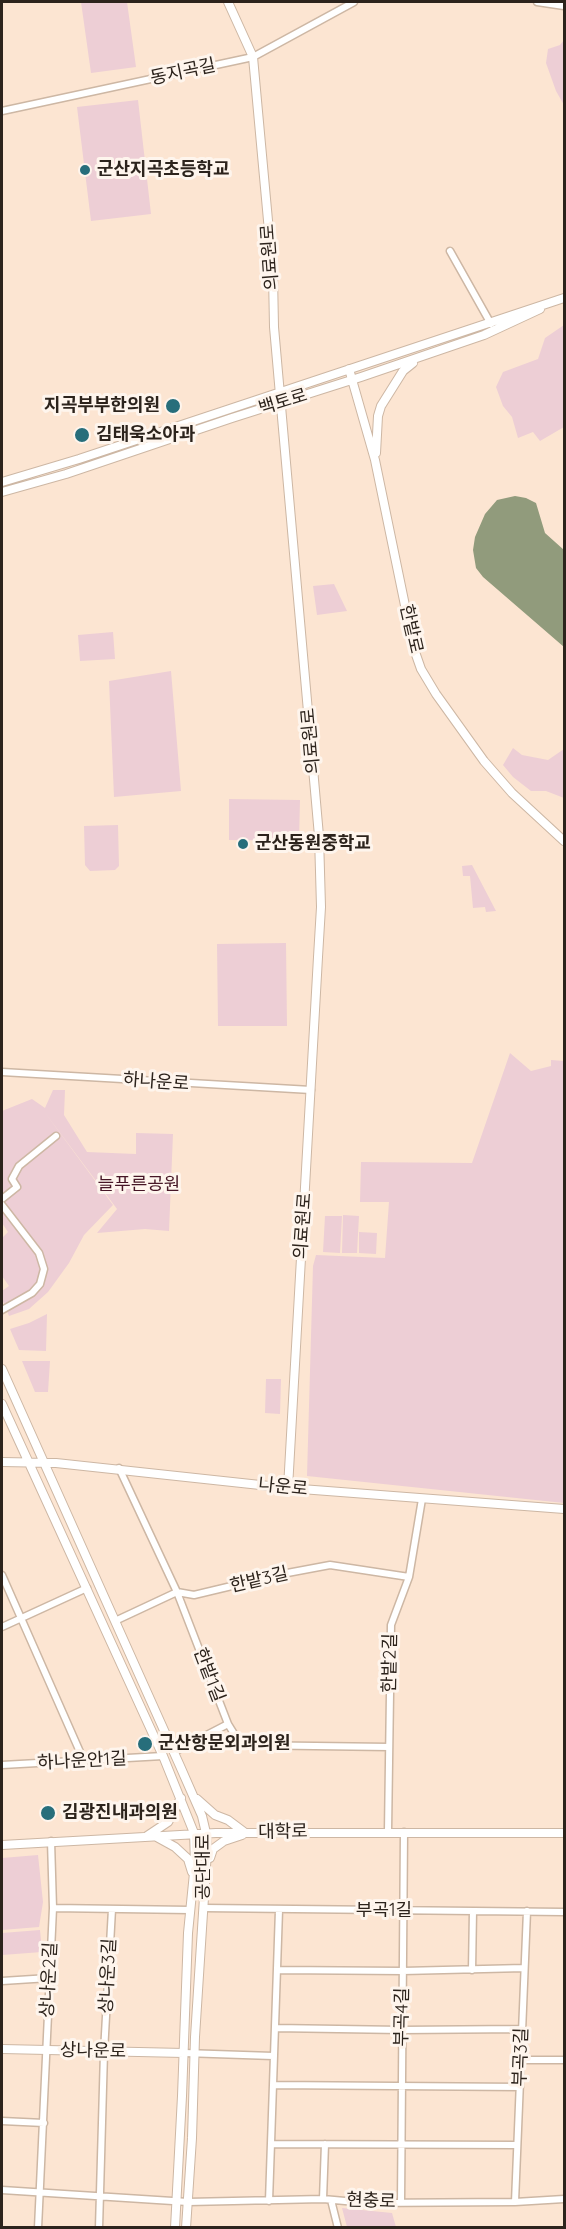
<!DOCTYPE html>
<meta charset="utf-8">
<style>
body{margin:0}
#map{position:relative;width:566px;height:2229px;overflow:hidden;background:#fce5d2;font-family:Quicksand,sans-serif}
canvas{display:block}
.frame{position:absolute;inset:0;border:3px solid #2c231c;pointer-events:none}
</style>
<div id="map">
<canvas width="566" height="2229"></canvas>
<div class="frame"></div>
</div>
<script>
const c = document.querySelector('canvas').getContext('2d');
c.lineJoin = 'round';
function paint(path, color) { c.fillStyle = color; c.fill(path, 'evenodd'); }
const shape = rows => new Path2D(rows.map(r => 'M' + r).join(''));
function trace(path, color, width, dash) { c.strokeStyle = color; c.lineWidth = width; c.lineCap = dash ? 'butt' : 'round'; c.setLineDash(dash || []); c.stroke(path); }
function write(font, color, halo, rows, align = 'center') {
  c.font = font + ' Quicksand,"Noto Sans KR",sans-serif'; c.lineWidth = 6; c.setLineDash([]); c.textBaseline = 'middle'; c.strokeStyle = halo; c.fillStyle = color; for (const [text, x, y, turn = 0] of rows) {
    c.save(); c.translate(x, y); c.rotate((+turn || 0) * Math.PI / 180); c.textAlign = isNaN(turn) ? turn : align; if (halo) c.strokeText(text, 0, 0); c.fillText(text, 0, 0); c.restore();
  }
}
paint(shape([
 [81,2,127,2,136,67,91,73],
 [564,40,564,105,556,91,546,63,548,49,560,45],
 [138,100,151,214,91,221,77,107],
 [564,325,564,427,540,441,533,432,518,438,512,417,503,406,496,387,503,372,538,359,545,338],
 [334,584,347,611,317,615,313,586],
 [113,632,115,659,80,661,78,635],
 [171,671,181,791,114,797,109,681],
 [513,748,522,755,548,760,564,749,564,798,546,791,531,791,513,777,503,765],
 [229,799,300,800,299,841,229,840],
 [118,825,119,866,115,870,90,871,85,865,84,826],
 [472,865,496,911,486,912,485,907,473,908,470,876,463,876,462,866],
 [286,943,287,1026,218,1026,217,944],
 [510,1053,531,1071,551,1066,551,1060,564,1061,564,1503,307,1476,313,1266,316,1255,385,1258,389,1202,360,1202,361,1162,472,1163],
 [53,1090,65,1090,64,1115,87,1152,136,1154,136,1133,173,1134,169,1231,145,1229,97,1233,117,1209,43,1110,113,1205,84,1235,69,1263,48,1292,29,1309,9,1316,2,1299,2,1291,9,1286,2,1276,2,1238,8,1232,2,1223,2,1111,32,1099,45,1108],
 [343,1215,359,1216,357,1253,342,1253],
 [325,1216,342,1216,340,1253,323,1252],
 [359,1232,377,1233,376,1254,359,1253],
 [47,1314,46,1351,19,1350,10,1329,29,1323],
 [22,1361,50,1361,48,1392,35,1392],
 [266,1379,281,1379,280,1414,265,1413],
 [38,1855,43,1902,39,1927,2,1930,2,1858],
 [40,1930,42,1952,2,1955,2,1933],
 [342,2208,392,2213,396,2227,347,2227]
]), '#edced5');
paint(shape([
 [515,496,526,498,536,503,545,533,564,550,564,647,483,577,476,568,473,550,475,537,485,514,497,500]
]), '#919b7c');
const minor = shape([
 [537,2,564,6],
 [2,111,253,57,354,2],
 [450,251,491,324],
 [2,1072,311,1090],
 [2,1199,17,1187,12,1179,19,1166,56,1136],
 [2,1205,39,1253,44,1269,40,1284,32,1293,2,1310],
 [119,1468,177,1592,228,1724,241,1745,389,1747],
 [2,1575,84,1761],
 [115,1621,177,1592,194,1595,282,1574,330,1565,409,1577],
 [2,1627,87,1588],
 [174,1752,228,1724],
 [2,1765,163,1756],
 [388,1831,391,1625,409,1577,422,1499],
 [53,1908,190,1910],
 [204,1908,564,1912],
 [278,1970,403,1971,524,1968],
 [472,1970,473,1911],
 [2,1981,49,1978],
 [275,2028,401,2030,522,2029],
 [184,2053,273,2056],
 [521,2060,564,2060],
 [273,2085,520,2087],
 [2,2121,44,2123],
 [271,2144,517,2145],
 [2,2190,188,2202,323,2199,367,2203,515,2202,564,2199],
 [323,2199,325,2144],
 [331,2200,338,2228],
 [269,2201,279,1910],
 [401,2202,404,1832],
 [515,2202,527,1911],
 [38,2228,53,1908,51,1841],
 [99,2228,104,2052,112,1909]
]);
const tertiary = shape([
 [228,2,253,57,273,275,274,327,319,836,321,907,318,957,288,1488],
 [349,369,375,460,414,649,421,669,436,694,484,761,512,793,564,841],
 [376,453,378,416,381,406,403,371,413,363],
 [2,482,79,459,564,298],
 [2,492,66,474,232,418,361,377,484,335,540,309],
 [2,1369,180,1766,202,1816,206,1833,207,1851,195,2037,192,2138,186,2228],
 [2,1404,163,1756,194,1833,195,1863,188,1933,182,2096,175,2228],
 [2,1462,56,1463,288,1488,564,1509],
 [197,1799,215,1815,228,1820,244,1832],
 [147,1836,168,1822,181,1798],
 [155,1836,175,1847,188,1859,192,1872],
 [2,1845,216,1833,564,1833],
 [210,1858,213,1849,224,1841,242,1835],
 [2,2049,184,2053]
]);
trace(minor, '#cdb7a4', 9);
trace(tertiary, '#cdb7a4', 10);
trace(minor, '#fff', 6);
trace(tertiary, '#fff', 8);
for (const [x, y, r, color] of [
 [85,170,6,"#276e7b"],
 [173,406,8,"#276e7b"],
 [82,435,8,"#276e7b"],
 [243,844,6,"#276e7b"],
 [145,1744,8,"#276e7b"],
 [48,1813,8,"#276e7b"]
]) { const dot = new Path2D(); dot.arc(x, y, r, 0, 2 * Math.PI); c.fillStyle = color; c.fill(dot); trace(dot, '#fef5ed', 2); }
write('18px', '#2c231c', '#fef5ed', [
 ["동지곡길",183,72,-12],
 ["의료원로",270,257,-94],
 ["백토로",283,402,-17],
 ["한밭로",411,629,77],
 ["의료원로",311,741,-95],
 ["하나운로",156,1082,4],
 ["의료원로",303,1226,-86],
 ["나운로",283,1487,6],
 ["한밭3길",259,1580,-13],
 ["한밭2길",390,1663,-89],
 ["한밭1길",209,1675,69],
 ["하나운안1길",82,1761,-3],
 ["대학로",283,1832,-1],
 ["공단대로",204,1867,-90],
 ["부곡1길",384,1911],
 ["상나운3길",108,1976,-87],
 ["상나운2길",49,1980,-87],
 ["부곡4길",402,2017,-89],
 ["상나운로",93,2051,1],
 ["부곡3길",521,2057,-88],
 ["현충로",371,2201,2]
]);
write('bold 18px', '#2c231c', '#fef5ed', [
 ["군산지곡초등학교",97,170],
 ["지곡부부한의원",160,406,"right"],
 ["김태욱소아과",96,435],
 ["군산동원중학교",255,844],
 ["군산항문외과의원",158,1744],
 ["김광진내과의원",62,1813]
], 'left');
write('18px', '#461626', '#fef5ed', [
 ["늘푸른공원",139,1185]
]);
</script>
